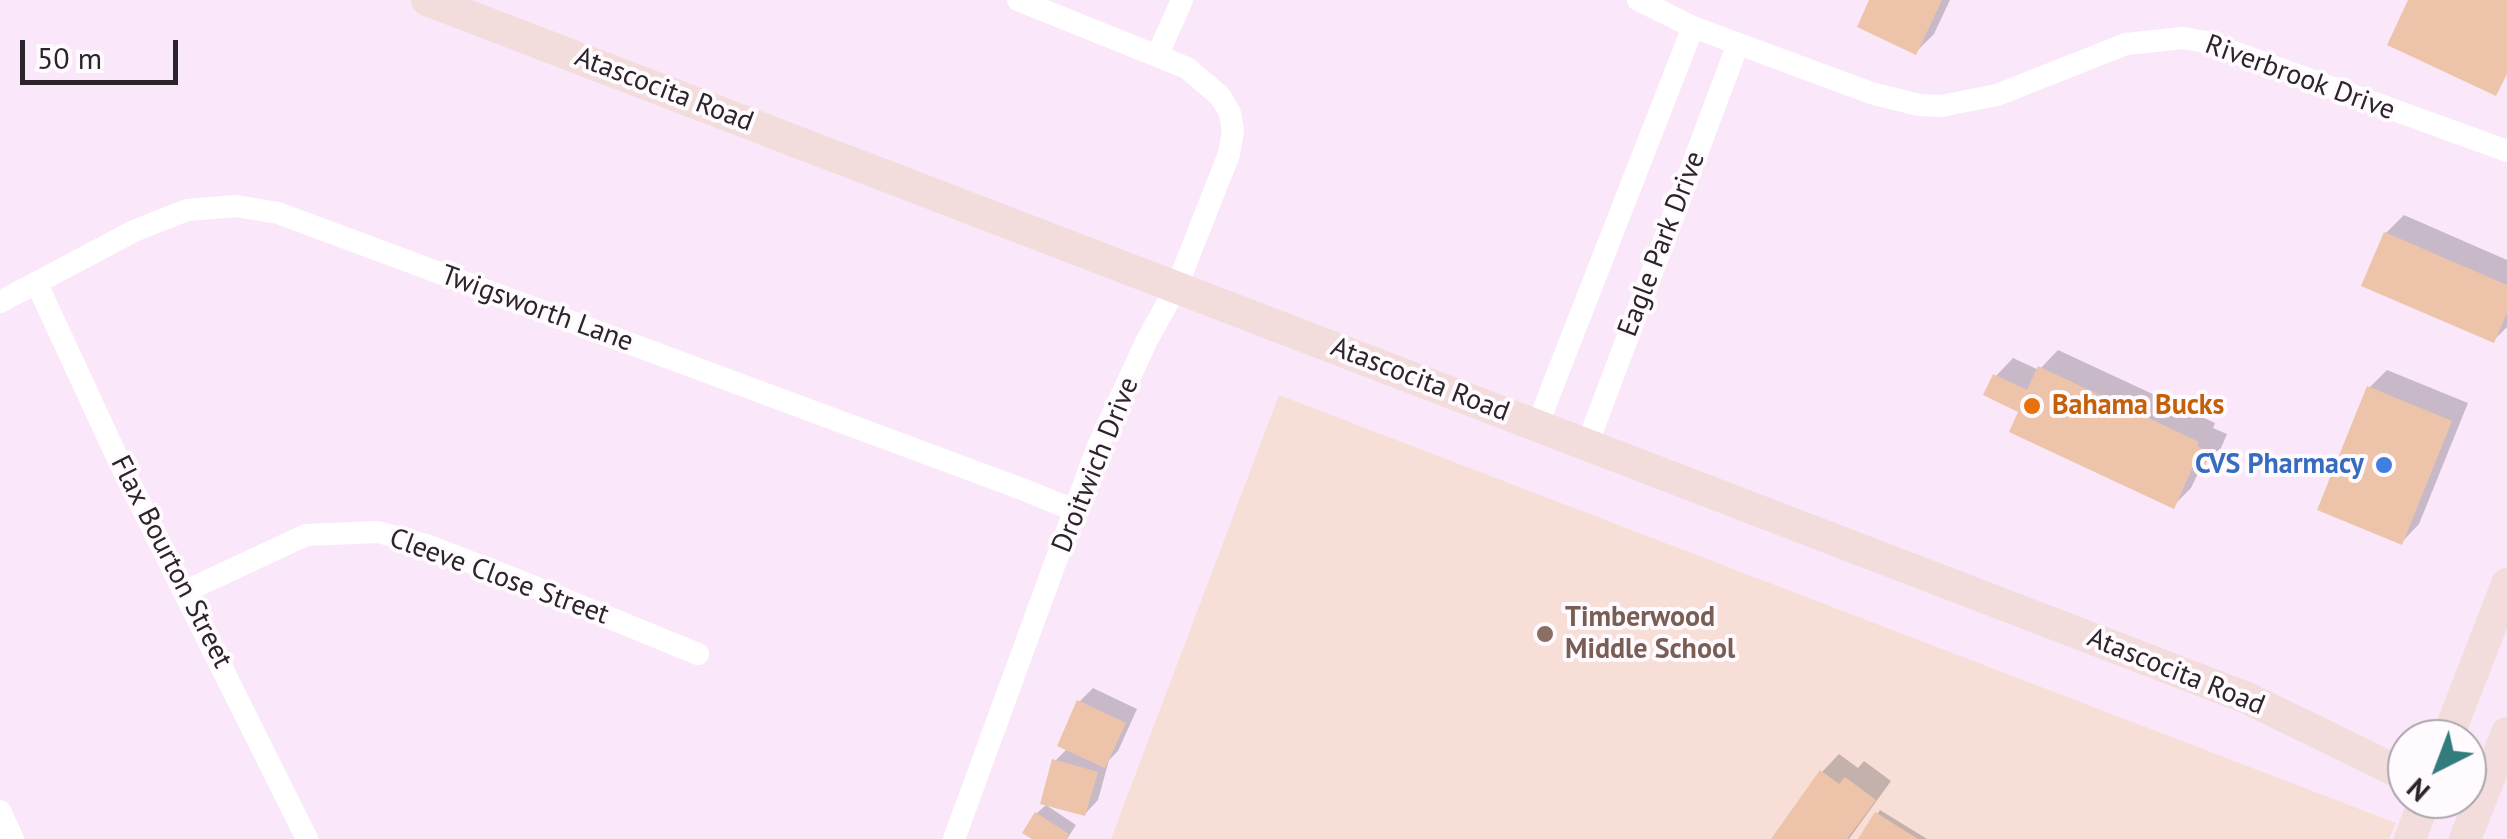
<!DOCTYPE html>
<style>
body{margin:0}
#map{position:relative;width:2507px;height:839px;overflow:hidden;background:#fae8fa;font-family:"PT Sans",sans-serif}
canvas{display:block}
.north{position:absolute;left:2387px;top:719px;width:100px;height:100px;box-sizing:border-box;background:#fefafe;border:2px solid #aaa5aa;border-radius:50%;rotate:222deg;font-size:28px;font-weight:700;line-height:40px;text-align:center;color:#2b252b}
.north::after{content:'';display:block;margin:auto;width:35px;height:45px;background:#327c7d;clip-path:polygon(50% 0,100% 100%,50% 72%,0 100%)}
.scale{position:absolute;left:20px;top:40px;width:158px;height:45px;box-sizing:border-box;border:5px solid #2b252b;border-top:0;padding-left:12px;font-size:30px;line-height:35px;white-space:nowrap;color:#2b252b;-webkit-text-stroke:8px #fefafe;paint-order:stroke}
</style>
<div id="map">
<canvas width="2507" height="839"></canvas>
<div class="north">N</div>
<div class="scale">50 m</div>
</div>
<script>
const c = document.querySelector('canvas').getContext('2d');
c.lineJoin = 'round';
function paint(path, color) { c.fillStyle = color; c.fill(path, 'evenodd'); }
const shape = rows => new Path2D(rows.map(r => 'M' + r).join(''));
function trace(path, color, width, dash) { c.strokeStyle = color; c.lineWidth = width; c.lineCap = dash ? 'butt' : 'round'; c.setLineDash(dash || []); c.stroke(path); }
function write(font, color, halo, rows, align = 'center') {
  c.font = font + ' "PT Sans",sans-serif'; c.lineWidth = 8; c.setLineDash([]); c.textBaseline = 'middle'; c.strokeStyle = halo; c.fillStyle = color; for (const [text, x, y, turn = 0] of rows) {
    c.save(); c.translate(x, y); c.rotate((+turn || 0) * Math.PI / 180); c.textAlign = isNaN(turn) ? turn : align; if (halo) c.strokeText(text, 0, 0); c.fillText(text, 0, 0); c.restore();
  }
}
paint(shape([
 [1279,395,2396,823,2389,839,1111,839]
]), '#f7ded6');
paint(shape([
 [1872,0,1950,0,1934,34,1916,52],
 [2404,215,2507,260,2507,327,2494,340,2386,233],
 [2058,350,2215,423,2213,428,2227,434,2221,448,2202,465,2191,488,2173,506,2022,410,1996,376,2013,358,2039,370],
 [2387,370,2468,403,2419,524,2402,542,2369,388],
 [1093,688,1137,709,1118,751,1109,760,1098,800,1085,814,1055,761,1068,748,1079,702],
 [1839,754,1858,768,1864,761,1891,781,1849,839,1774,839,1822,772],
 [1046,805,1076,825,1067,839,1036,839,1037,813],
 [1880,810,1927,839,1861,839]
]), '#0003');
paint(shape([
 [1869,0,1942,0,1916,55,1857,27],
 [2408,0,2507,0,2507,74,2496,96,2387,45],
 [2384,232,2507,285,2507,313,2494,343,2361,286],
 [2038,366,2199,442,2197,446,2211,453,2204,468,2194,464,2174,509,2009,432,2018,412,1983,395,1993,374,2027,390],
 [2367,386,2452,421,2402,545,2317,510],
 [1077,700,1126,723,1105,768,1057,746],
 [1052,759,1098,772,1085,816,1040,804],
 [1820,770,1839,784,1845,777,1876,800,1847,839,1771,839],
 [1035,812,1069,834,1066,839,1032,839,1022,833],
 [1875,812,1918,839,1858,839]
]), '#edc4a9');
trace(shape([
 [1638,0,1693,27,1871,93,1919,105,1941,106,1997,95,2126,44,2183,38,2206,42,2507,151],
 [1158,54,1182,0],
 [37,284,117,457,307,839],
 [0,302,134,231,187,210,236,206,278,213,1022,489,1076,511],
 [1537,426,1693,27],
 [1587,445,1738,44],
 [186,591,306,535,378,532,426,545,507,576,698,654],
 [0,811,13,839],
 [954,839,1098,446,1147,340,1177,286,1229,154,1233,131,1230,113,1220,96,1187,68,1018,0]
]), '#fff', 22);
trace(shape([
 [427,0,2247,698,2407,776],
 [2447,739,2507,584],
 [2410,839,2425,799],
 [2465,839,2507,733]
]), '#f2dcdc', 32);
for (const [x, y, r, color] of [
 [2032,406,10,"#e8710a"],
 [2384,465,10,"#3f7fe0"],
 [1545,634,10,"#8d6e63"]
]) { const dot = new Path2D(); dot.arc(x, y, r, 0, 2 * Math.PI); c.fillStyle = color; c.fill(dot); trace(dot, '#fefafe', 4); }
write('28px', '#2b252b', '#fefafe', [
 ["Riverbrook Drive",2300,78,20],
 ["Atascocita Road",664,90,21],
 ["Eagle Park Drive",1662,244,-69],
 ["Twigsworth Lane",537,309,20],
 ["Atascocita Road",1420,380,21],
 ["Droitwich Drive",1096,465,-68],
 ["Flax Bourton Street",171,562,63],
 ["Cleeve Close Street",499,577,20],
 ["Atascocita Road",2176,672,22]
]);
write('bold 28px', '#c56008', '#fefafe', [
 ["Bahama Bucks",2052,406]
], 'left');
write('bold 28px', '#366cbe', '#fefafe', [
 ["CVS Pharmacy",2364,465]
], 'right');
write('bold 28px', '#785e54', '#fefafe', [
 ["Timberwood",1565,618],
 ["Middle School",1565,650]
], 'left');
</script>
